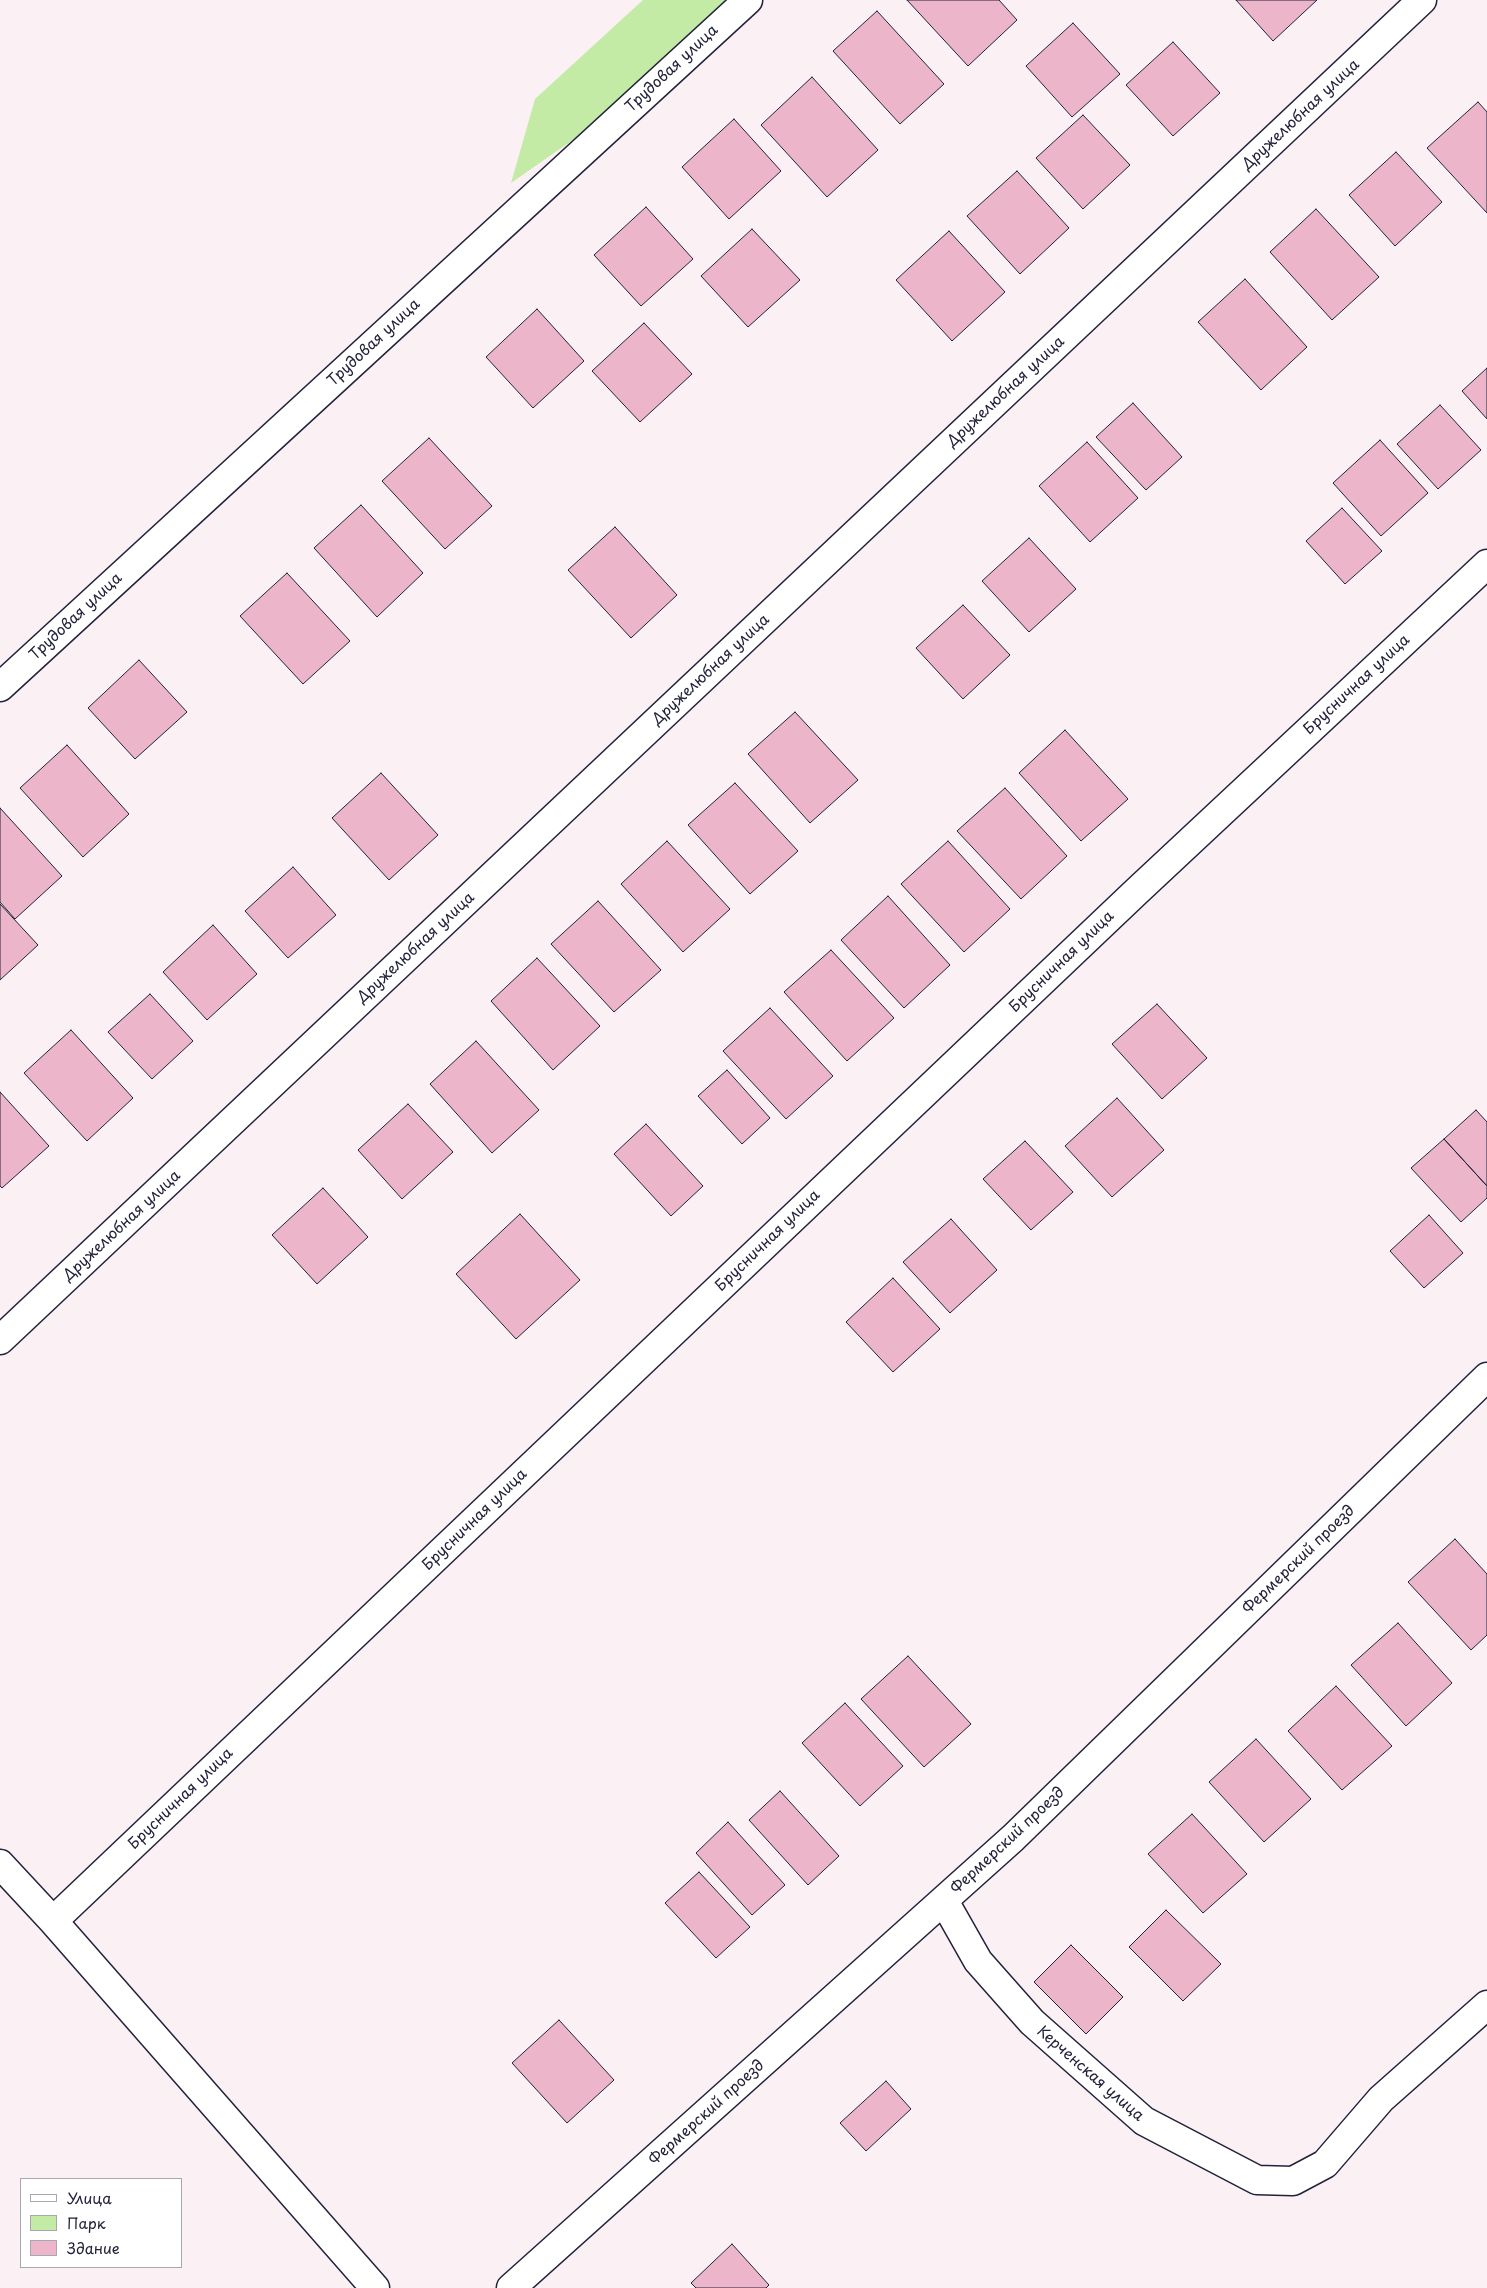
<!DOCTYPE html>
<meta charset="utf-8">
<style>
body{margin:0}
#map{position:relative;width:1487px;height:2288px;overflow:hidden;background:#fbf0f4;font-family:"Playpen Sans",sans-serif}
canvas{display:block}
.legend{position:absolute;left:20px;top:2178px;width:162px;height:90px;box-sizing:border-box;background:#fff;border:1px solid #a7a7b1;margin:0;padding:6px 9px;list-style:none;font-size:15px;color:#22223b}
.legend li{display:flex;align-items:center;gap:10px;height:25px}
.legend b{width:25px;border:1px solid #a7a7b1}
</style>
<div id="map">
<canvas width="1487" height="2288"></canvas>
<ul class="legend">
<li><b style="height:6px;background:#fff"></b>Улица</li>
<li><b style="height:14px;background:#c3eba6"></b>Парк</li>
<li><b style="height:14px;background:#ecb5ca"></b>Здание</li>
</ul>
</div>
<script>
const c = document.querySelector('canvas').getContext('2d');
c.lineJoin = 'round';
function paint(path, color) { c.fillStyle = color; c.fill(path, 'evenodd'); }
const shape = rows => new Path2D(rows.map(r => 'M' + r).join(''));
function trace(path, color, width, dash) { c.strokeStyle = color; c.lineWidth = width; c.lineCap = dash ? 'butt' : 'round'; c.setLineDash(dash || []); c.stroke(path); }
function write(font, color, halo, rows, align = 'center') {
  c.font = font + ' "Playpen Sans",sans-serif'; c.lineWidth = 4; c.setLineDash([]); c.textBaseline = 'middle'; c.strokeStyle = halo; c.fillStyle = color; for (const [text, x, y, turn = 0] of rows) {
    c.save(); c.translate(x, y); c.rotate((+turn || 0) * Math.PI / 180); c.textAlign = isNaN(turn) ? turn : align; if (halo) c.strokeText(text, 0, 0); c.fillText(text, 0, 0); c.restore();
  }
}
paint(shape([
 [643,0,733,0,600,121,511,183,535,99]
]), '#c3eba6');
const building = shape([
 [907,0,999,0,1017,20,968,66,907,0],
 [1236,0,1317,0,1273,41,1236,0],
 [877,11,944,84,900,124,833,51,877,11],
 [1073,23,1120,74,1072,117,1026,66,1073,23],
 [1173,42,1220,93,1173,136,1126,85,1173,42],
 [812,77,878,150,827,197,761,125,812,77],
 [1478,102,1487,112,1487,213,1427,148,1478,102],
 [1083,115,1130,165,1083,209,1036,158,1083,115],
 [734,119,781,171,729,219,682,167,734,119],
 [1396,152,1442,202,1395,246,1349,195,1396,152],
 [1017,171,1069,228,1020,274,967,216,1017,171],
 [646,207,693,259,641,306,594,255,646,207],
 [1316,209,1379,277,1332,320,1270,252,1316,209],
 [752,229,800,280,748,327,701,276,752,229],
 [949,231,1005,292,952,341,896,280,949,231],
 [1245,279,1307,347,1261,390,1198,322,1245,279],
 [537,309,584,361,533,408,486,357,537,309],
 [644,323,692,374,640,422,592,371,644,323],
 [1487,368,1487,419,1462,391,1487,368],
 [1133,403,1182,457,1146,490,1096,437,1133,403],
 [1440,405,1481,450,1438,489,1397,444,1440,405],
 [429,438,492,506,445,549,382,481,429,438],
 [1380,440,1428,493,1381,536,1333,483,1380,440],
 [1087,442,1138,498,1090,542,1039,486,1087,442],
 [361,505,423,573,377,617,314,548,361,505],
 [1342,508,1382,551,1345,584,1306,541,1342,508],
 [615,527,677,595,631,638,568,570,615,527],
 [1029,538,1076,589,1029,632,982,581,1029,538],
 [287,573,350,641,303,684,240,616,287,573],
 [963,605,1010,655,963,699,916,648,963,605],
 [139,660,187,712,135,759,88,708,139,660],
 [795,712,858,780,810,823,748,754,795,712],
 [1065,730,1128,799,1081,841,1019,773,1065,730],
 [67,745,129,814,83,857,20,788,67,745],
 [381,773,438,835,389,880,332,818,381,773],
 [735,783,798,851,750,894,688,825,735,783],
 [1005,788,1067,856,1021,899,957,831,1005,788],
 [0,808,62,876,15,919,0,902,0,808],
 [667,841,730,909,683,952,621,884,667,841],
 [948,841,1010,909,964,952,901,884,948,841],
 [293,867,336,915,288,958,245,911,293,867],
 [888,896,950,965,904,1008,841,940,888,896],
 [598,901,661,970,614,1012,551,944,598,901],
 [0,904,38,945,0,980,0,904],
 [213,925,257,974,207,1020,163,972,213,925],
 [831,950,894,1018,847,1061,784,992,831,950],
 [537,958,600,1026,553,1070,491,1001,537,958],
 [150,994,193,1041,152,1079,108,1032,150,994],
 [1157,1004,1207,1058,1162,1099,1112,1044,1157,1004],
 [770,1008,833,1076,786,1119,723,1051,770,1008],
 [71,1030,133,1098,87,1141,24,1073,71,1030],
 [476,1041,539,1110,492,1153,430,1084,476,1041],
 [727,1070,770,1118,742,1144,698,1096,727,1070],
 [0,1092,49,1146,2,1188,0,1186,0,1092],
 [1117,1098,1164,1150,1112,1197,1065,1146,1117,1098],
 [408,1104,453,1152,402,1199,358,1150,408,1104],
 [1476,1110,1487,1122,1487,1186,1444,1139,1476,1110],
 [646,1124,703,1186,671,1216,614,1154,646,1124],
 [1444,1139,1487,1186,1487,1198,1461,1222,1411,1168,1444,1139],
 [1025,1141,1073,1192,1031,1230,983,1179,1025,1141],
 [323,1188,368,1237,317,1284,272,1235,323,1188],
 [520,1214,580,1280,516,1339,456,1274,520,1214],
 [1429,1215,1463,1253,1424,1288,1390,1251,1429,1215],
 [951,1219,997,1270,950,1313,903,1262,951,1219],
 [893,1278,940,1329,893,1372,846,1322,893,1278],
 [1455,1539,1487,1574,1487,1635,1471,1650,1408,1582,1455,1539],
 [1398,1623,1452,1683,1406,1726,1351,1665,1398,1623],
 [908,1656,971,1724,924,1767,861,1699,908,1656],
 [1336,1686,1392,1746,1342,1790,1288,1731,1336,1686],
 [845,1703,903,1766,860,1806,802,1743,845,1703],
 [1256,1739,1311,1799,1264,1842,1209,1782,1256,1739],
 [780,1791,839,1856,808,1885,749,1820,780,1791],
 [1192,1814,1247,1874,1203,1913,1148,1854,1192,1814],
 [728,1822,785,1885,752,1915,696,1853,728,1822],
 [699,1872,750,1927,716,1958,665,1903,699,1872],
 [1166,1910,1221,1964,1183,2001,1129,1947,1166,1910],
 [1071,1945,1123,1997,1086,2034,1034,1982,1071,1945],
 [559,2020,614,2080,567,2123,512,2063,559,2020],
 [886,2081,911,2109,866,2151,840,2123,886,2081],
 [732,2244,769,2285,766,2288,696,2288,691,2283,732,2244]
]);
paint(building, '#ecb5ca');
trace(building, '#22223b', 1);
const street = shape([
 [0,687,748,0],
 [0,1340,1422,0],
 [0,1864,53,1921,375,2288],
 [944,1901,978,1961,1032,2022,1144,2121,1257,2180,1293,2181,1325,2164,1381,2099,1487,2005],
 [53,1921,1136,892,1487,564],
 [511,2288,1013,1838,1487,1377]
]);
trace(street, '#22223b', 31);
trace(street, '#fff', 28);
write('15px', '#22223b', '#fff', [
 ["Трудовая улица",672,69,-43],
 ["Дружелюбная улица",1301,115,-43],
 ["Трудовая улица",374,343,-43],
 ["Дружелюбная улица",1006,392,-43],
 ["Трудовая улица",76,617,-43],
 ["Дружелюбная улица",711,670,-43],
 ["Брусничная улица",1357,685,-43],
 ["Дружелюбная улица",416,948,-43],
 ["Брусничная улица",1062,962,-44],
 ["Дружелюбная улица",122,1226,-43],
 ["Брусничная улица",768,1241,-44],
 ["Брусничная улица",475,1520,-44],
 ["Фермерский проезд",1299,1560,-44],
 ["Брусничная улица",181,1799,-44],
 ["Фермерский проезд",1008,1841,-43],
 ["Керченская улица",1090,2074,41],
 ["Фермерский проезд",707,2113,-42]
]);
</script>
